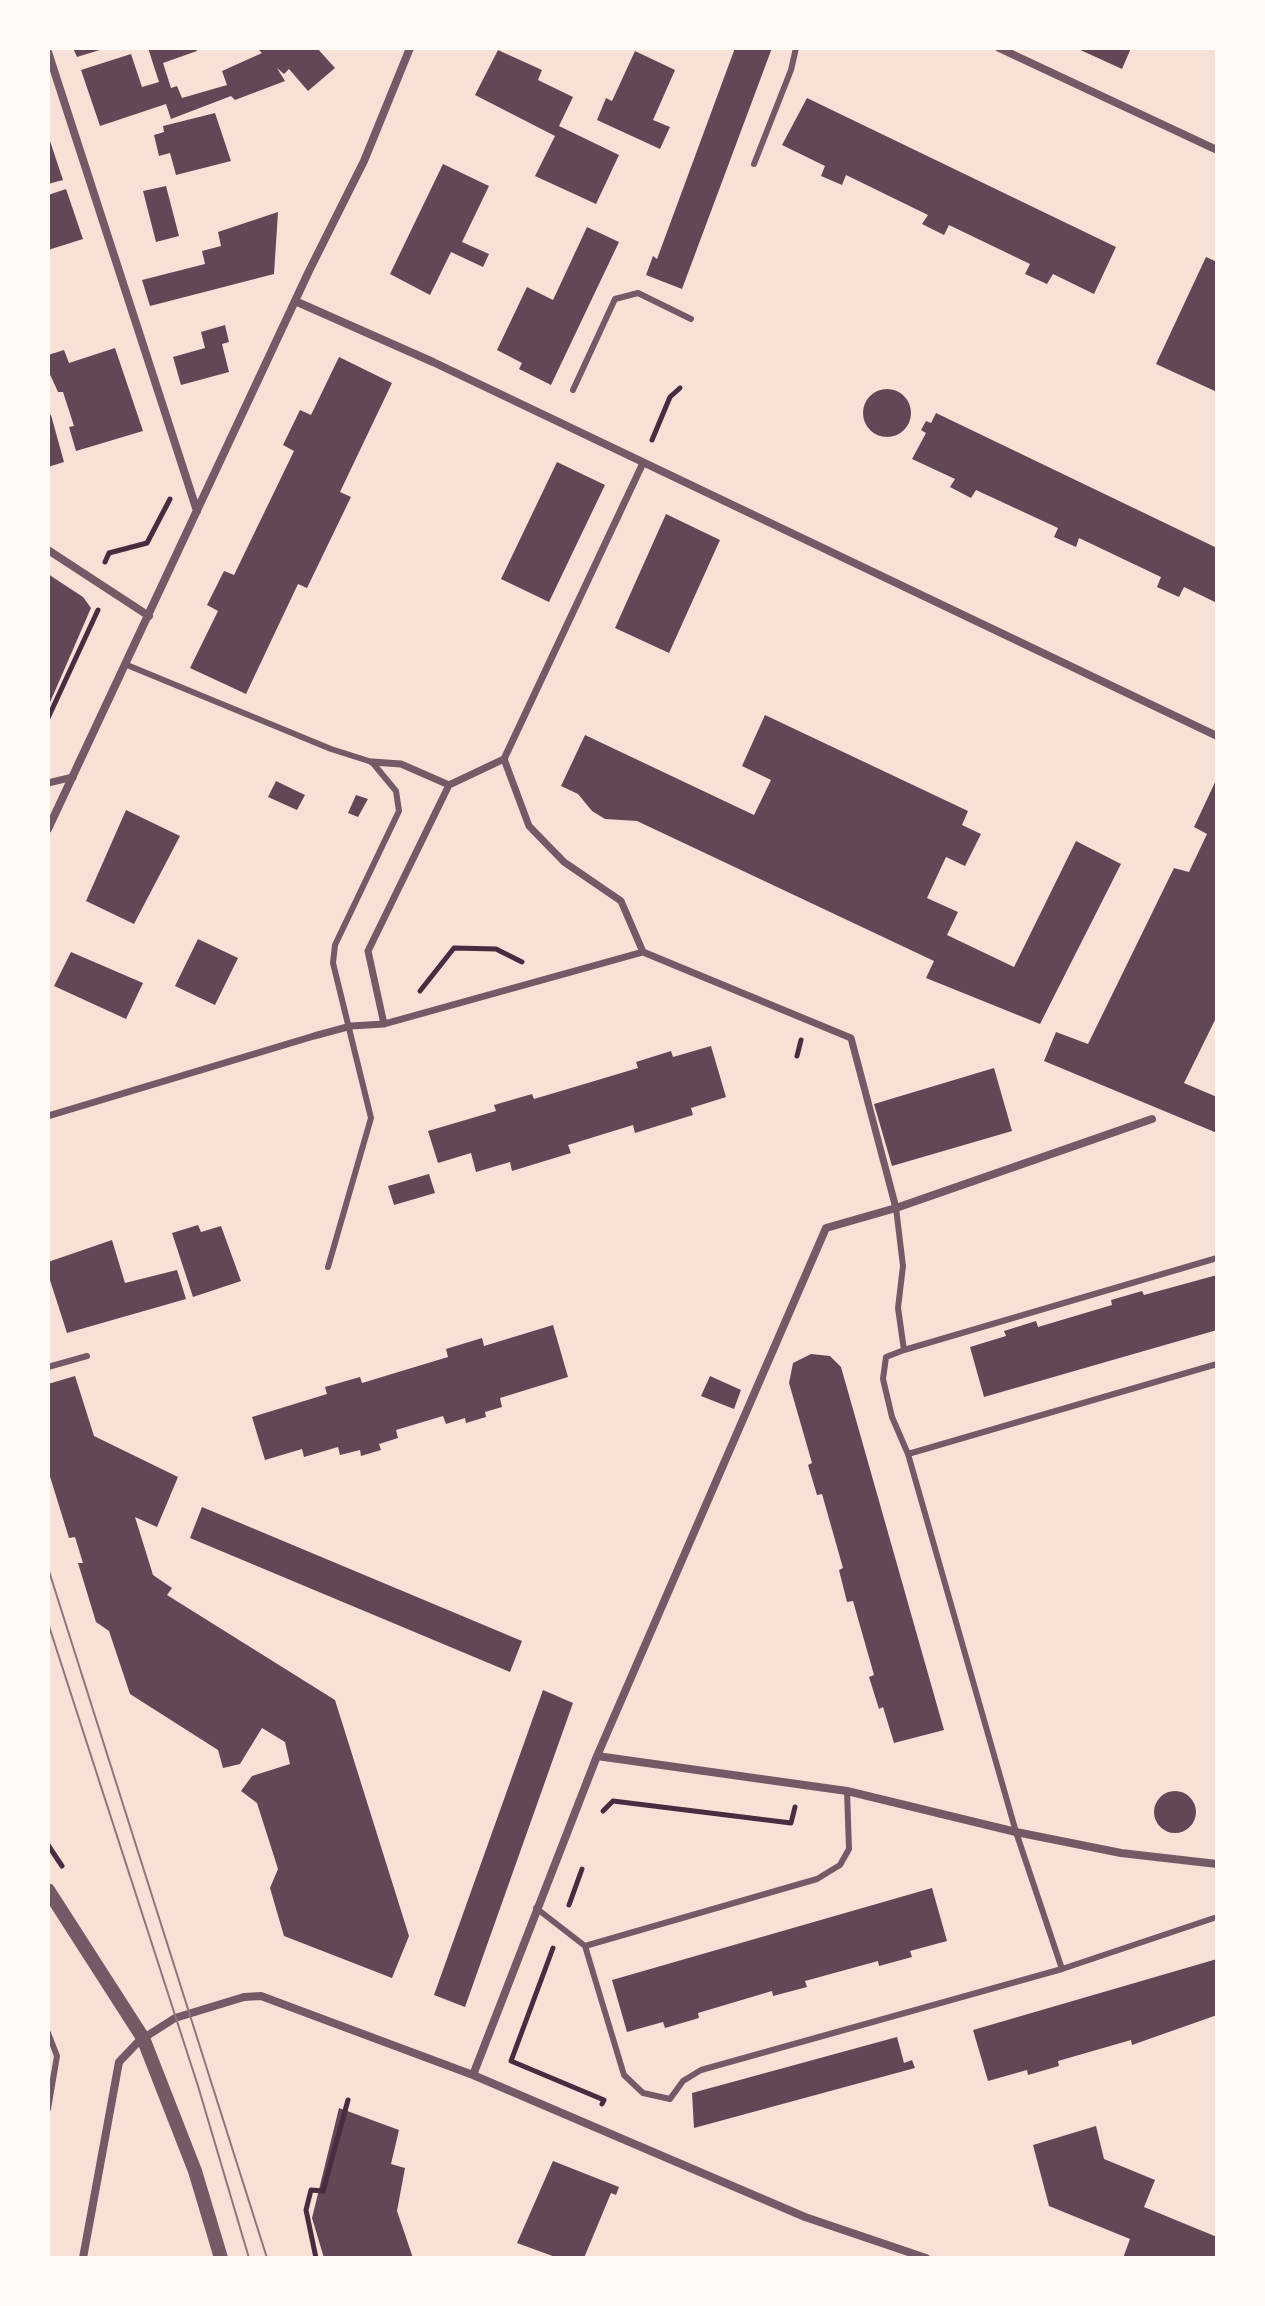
<!DOCTYPE html>
<style>
body{margin:0}
#map{position:relative;width:1265px;height:2306px;overflow:hidden;background:#f7e1d7;font-family:"Roboto Serif",serif}
canvas{display:block}
.frame{position:absolute;inset:0;border:50px solid #fffaf5;pointer-events:none}
</style>
<div id="map">
<canvas width="1265" height="2306"></canvas>
<div class="frame"></div>
</div>
<script>
const c = document.querySelector('canvas').getContext('2d');
c.lineJoin = 'round';
function paint(path, color) { c.fillStyle = color; c.fill(path, 'evenodd'); }
const shape = rows => new Path2D(rows.map(r => 'M' + r).join(''));
function trace(path, color, width, dash) { c.strokeStyle = color; c.lineWidth = width; c.lineCap = dash ? 'butt' : 'round'; c.setLineDash(dash || []); c.stroke(path); }
paint(shape([
 [73,48,103,48,103,49,77,57],
 [148,48,196,48,197,51,163,63,171,88,177,86,182,98,227,85,222,71,262,53,257,48,317,48,335,68,308,91,289,69,284,74,277,68,285,81,235,100,231,96,171,119,166,104,100,126,81,70,131,54,142,87,159,82],
 [735,48,772,48,682,289,646,275,653,256,657,259],
 [1076,48,1131,48,1122,69],
 [498,50,542,70,538,80,573,97,559,126,619,155,596,204,535,176,555,136,475,95],
 [635,51,675,70,653,120,670,127,660,149,597,120,606,98,612,101],
 [807,98,1116,247,1094,294,1053,274,1047,284,1025,274,1030,264,949,225,944,235,922,224,928,215,846,175,842,185,821,176,825,166,782,145],
 [215,113,231,161,176,175,170,153,159,156,154,135,164,132,163,126],
 [48,135,63,180,48,184],
 [443,164,489,186,462,242,489,254,483,267,451,252,430,295,390,274],
 [166,186,179,236,156,242,143,191],
 [66,189,83,239,48,250,48,195],
 [278,212,274,274,150,306,142,280,205,264,202,251,221,246,218,232],
 [587,227,619,242,551,385,519,369,522,363,497,350,527,287,553,300],
 [1206,257,1217,262,1217,392,1156,364],
 [225,325,229,342,222,344,229,372,181,385,173,357,205,348,201,332],
 [115,348,143,431,76,451,69,427,74,426,63,392,58,392,48,370,48,355,64,350,69,363],
 [339,357,392,383,340,492,351,497,307,588,298,584,246,694,190,668,218,611,207,605,224,571,234,575,294,451,283,445,300,410,311,415],
 '863 413a24 24 0 1 1 48 0a24 24 0 1 1-48 0Z',
 [936,413,1217,548,1217,603,1184,587,1179,597,1157,587,1161,577,1079,538,1076,547,1054,537,1058,528,976,490,971,498,950,487,955,479,912,459,926,433,921,430,926,421,931,423],
 [51,415,64,462,48,467,48,416],
 [557,462,605,485,549,602,501,579],
 [666,514,720,540,669,653,615,628],
 [48,574,83,597,91,608,48,707],
 [765,715,968,811,962,825,981,834,965,866,946,857,927,898,958,912,947,935,1014,967,1076,841,1121,864,1040,1024,926,978,934,961,637,821,605,819,592,811,578,794,561,786,585,735,754,815,771,780,742,766],
 [1217,778,1217,1016,1184,1083,1217,1097,1217,1133,1044,1061,1056,1032,1088,1044,1174,868,1189,872,1207,834,1194,827],
 [276,781,305,795,297,810,268,797],
 [356,795,368,799,358,817,348,813],
 [126,810,180,836,134,924,86,901],
 [198,939,238,958,215,1005,175,986],
 [71,952,143,983,126,1019,54,986],
 [711,1046,726,1097,691,1108,693,1115,635,1133,633,1125,568,1145,571,1153,512,1171,510,1162,476,1172,471,1153,438,1163,428,1131,496,1111,494,1105,532,1094,534,1099,638,1068,636,1062,671,1051,673,1057],
 [994,1068,1012,1131,892,1166,874,1104],
 [429,1174,435,1193,394,1205,388,1186],
 [198,1225,201,1232,221,1226,241,1281,193,1297,172,1233],
 [112,1240,125,1283,177,1270,186,1299,67,1333,48,1274,48,1262],
 [1217,1275,1217,1330,984,1397,970,1347,1006,1336,1004,1331,1036,1321,1038,1327,1112,1305,1111,1300,1142,1291,1144,1295],
 [553,1325,568,1377,500,1398,502,1407,485,1412,486,1417,466,1423,465,1418,446,1424,443,1416,396,1430,398,1438,379,1444,381,1450,361,1456,360,1450,340,1455,338,1447,304,1457,302,1449,265,1460,252,1417,327,1394,325,1387,360,1377,362,1383,448,1357,446,1349,482,1338,484,1346],
 [811,1354,830,1356,841,1367,944,1730,894,1743,883,1707,879,1709,869,1677,874,1675,853,1601,847,1602,839,1570,843,1568,822,1494,817,1495,808,1465,812,1463,789,1383,793,1363],
 [75,1376,94,1436,178,1477,157,1527,135,1517,153,1575,172,1588,167,1595,335,1700,409,1936,392,1978,284,1936,270,1888,278,1869,257,1803,241,1791,252,1776,290,1764,285,1742,262,1728,240,1764,223,1768,218,1750,130,1694,109,1631,96,1622,78,1563,83,1563,75,1537,69,1538,48,1470,48,1384],
 [710,1376,741,1390,734,1409,701,1396],
 [202,1507,522,1641,510,1672,190,1538],
 [543,1690,573,1703,465,2007,434,1995],
 '1154 1812a21 21 0 1 1 42 0a21 21 0 1 1-42 0Z',
 [932,1888,947,1941,910,1951,912,1957,879,1966,878,1961,805,1981,807,1987,773,1996,772,1991,698,2013,699,2018,665,2028,663,2022,627,2032,612,1980],
 [1217,1959,1217,2015,1132,2045,1131,2040,1058,2061,1059,2066,1028,2075,1027,2070,988,2081,973,2030],
 [897,2037,904,2063,912,2060,915,2068,694,2128,692,2093],
 [339,2108,399,2130,391,2164,405,2168,397,2211,413,2258,324,2258,312,2218],
 [1096,2126,1104,2159,1155,2180,1144,2207,1217,2237,1217,2258,1123,2258,1130,2239,1049,2206,1033,2145],
 [553,2161,619,2187,616,2195,611,2193,584,2258,558,2258,517,2243]
]), '#644757');
trace(shape([
 [652,440,670,397,680,388],
 [105,562,109,553,147,543,170,499],
 [48,718,98,610],
 [420,991,454,948,496,949,522,962],
 [797,1056,801,1040],
 [603,1811,613,1801,791,1823,795,1807],
 [48,1845,62,1866],
 [569,1905,582,1869],
 [553,1948,511,2061,604,2100,602,2104],
 [316,2258,306,2210,311,2190,323,2191,348,2100]
]), '#4a2c40', 5);
trace(shape([
 [754,164,791,70,796,48],
 [573,390,615,299,638,293,691,319],
 [127,665,331,749,372,762,396,791,399,811,335,945,333,963,371,1118,328,1267],
 [896,1208,903,1266,898,1308,904,1350,886,1357,883,1379,892,1417,908,1454],
 [904,1350,1217,1258],
 [1217,1364,908,1454,1016,1832,1062,1969,1217,1917],
 [48,1367,87,1356],
 [536,1908,585,1946,624,2075,643,2093,670,2099,683,2081,701,2070,1062,1969],
 [585,1946,817,1879,840,1865,849,1849,847,1791],
 [48,2033,57,2056,48,2109]
]), '#755966', 6);
trace(shape([
 [504,759,529,826,564,862,621,901,643,952],
 [48,783,73,777],
 [449,785,504,759,643,463],
 [384,1024,643,952,851,1038,896,1208],
 [48,1116,314,1036,351,1026,384,1024,368,951,449,785,401,764,372,762]
]), '#755966', 7);
trace(shape([
 [999,48,1217,150],
 [48,52,197,511],
 [295,301,433,362,1217,736],
 [48,550,149,616],
 [48,829,309,271,364,161,410,48],
 [597,1756,826,1228,896,1208,1152,1119],
 [473,2075,597,1756,847,1791,1016,1832,1121,1853,1217,1864],
 [83,2258,119,2062,139,2041,175,2018,244,1997,261,1996,473,2075,805,2217,926,2258]
]), '#755966', 8);
trace(shape([
 [48,1890,143,2038,195,2171,221,2258]
]), '#755966', 14);
trace(shape([
 [48,1568,267,2258],
 [48,1623,198,2086,249,2258]
]), '#8f747c', 2);
</script>
